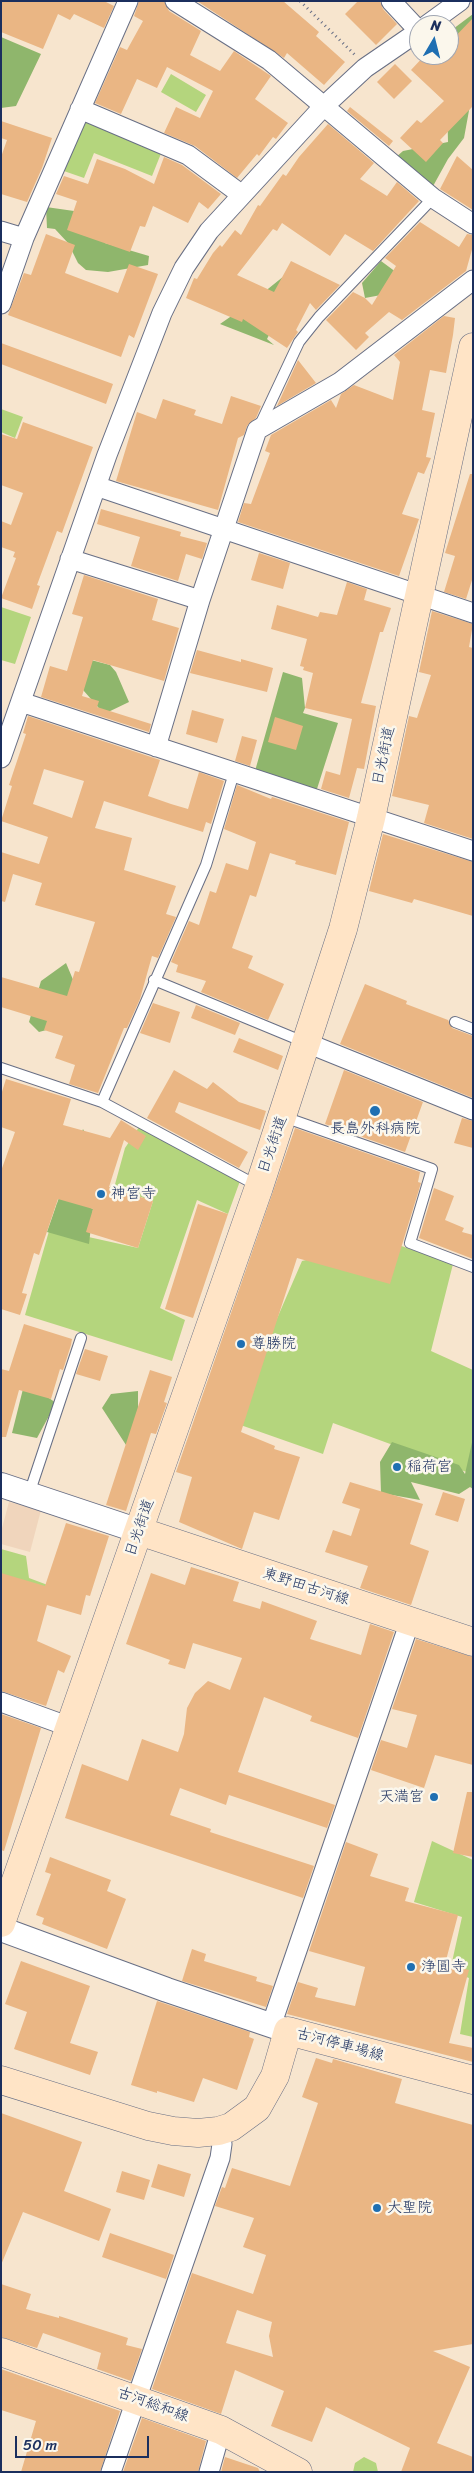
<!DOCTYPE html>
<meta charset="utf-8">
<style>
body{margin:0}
#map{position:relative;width:474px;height:2473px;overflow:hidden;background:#f7e5ce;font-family:Sriracha,sans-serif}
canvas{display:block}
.frame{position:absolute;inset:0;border:2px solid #1b2f5e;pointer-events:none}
.north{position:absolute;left:409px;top:15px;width:50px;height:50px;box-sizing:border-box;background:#fbf7ec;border:1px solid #a1a7b3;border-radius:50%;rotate:8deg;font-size:14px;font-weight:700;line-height:20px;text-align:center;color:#1b2f5e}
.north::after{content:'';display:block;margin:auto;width:18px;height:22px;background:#1f6fb2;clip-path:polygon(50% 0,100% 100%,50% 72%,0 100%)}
.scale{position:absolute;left:15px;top:2436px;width:134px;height:22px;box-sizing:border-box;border:2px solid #1b2f5e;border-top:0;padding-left:6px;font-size:15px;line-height:18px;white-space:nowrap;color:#1b2f5e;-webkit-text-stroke:4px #fbf7ec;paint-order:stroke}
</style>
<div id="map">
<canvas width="474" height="2473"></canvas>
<div class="frame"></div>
<div class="north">N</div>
<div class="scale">50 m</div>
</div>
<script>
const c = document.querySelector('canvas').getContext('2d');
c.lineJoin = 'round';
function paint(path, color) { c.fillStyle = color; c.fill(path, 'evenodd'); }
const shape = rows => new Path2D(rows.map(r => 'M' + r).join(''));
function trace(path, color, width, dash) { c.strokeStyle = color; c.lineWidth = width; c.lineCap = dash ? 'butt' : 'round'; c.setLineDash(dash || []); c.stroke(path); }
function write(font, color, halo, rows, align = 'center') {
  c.font = font + ' Sriracha,"Klee One",sans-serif'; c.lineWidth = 5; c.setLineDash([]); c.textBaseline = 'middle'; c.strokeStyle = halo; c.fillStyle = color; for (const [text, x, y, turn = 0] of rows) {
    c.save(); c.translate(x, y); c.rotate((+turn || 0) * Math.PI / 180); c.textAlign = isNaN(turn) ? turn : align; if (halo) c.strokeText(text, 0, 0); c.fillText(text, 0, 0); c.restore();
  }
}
paint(shape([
 [9,1502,41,1510,30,1552,1,1544,1,1532]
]), '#f0d5bc');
paint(shape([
 [171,74,206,95,196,112,161,92],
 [82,119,162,151,152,176,94,153,84,178,61,170],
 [1,409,23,417,15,438,1,432],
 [1,607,31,617,15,664,1,660],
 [139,1127,240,1181,228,1214,197,1200,160,1308,185,1320,172,1361,25,1315,57,1203,84,1236,138,1248,153,1201,114,1188,125,1148],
 [387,1241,453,1264,431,1351,473,1370,472,1474,333,1423,323,1454,232,1422,302,1261],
 [1,1549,26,1556,29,1578,53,1587,1,1585],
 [432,1841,473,1860,473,2037,460,2034,469,1978,450,1971,462,1917,414,1902],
 [364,2457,376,2463,378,2472,353,2472,355,2463]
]), '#b4d57d');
paint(shape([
 [473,14,473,103,470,105,464,138,448,159,432,188,395,158,403,151,448,142,446,55,449,55,449,32],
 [1,37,41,54,16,106,1,108],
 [46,207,74,211,105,243,149,256,148,265,108,272,86,270,78,263,68,243,55,229,47,228],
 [381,261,404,278,408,290,365,298,362,283],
 [284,276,279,315,267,339,274,345,220,324,253,301],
 [91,660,110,665,116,672,129,702,104,714,77,683],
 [283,672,302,678,305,708,303,713,338,723,316,792,255,771],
 [66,963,74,982,67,1002,50,1029,39,1032,29,1022,41,981],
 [83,1129,87,1137,72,1199,93,1209,89,1244,47,1232],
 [25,1381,56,1403,37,1438,12,1433],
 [138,1391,138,1432,126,1445,102,1408,111,1394],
 [473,1438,473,1489,470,1487,459,1494,411,1482,420,1500,381,1493,380,1462,392,1442,459,1465,465,1474]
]), '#8fb66c');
paint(shape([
 [1,1,104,1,114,6,104,28,74,14,70,20,58,14,43,49,1,32],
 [139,1,164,1,169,11,201,31,190,55,220,71,234,51,271,76,255,99,288,123,276,139,273,137,259,156,257,154,237,178,195,146,164,133,176,107,200,118,213,91,167,67,157,88,137,79,121,114,95,103,120,47,127,50,143,21,134,16],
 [197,1,283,1,319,32,316,36,345,62,324,85,287,53,284,58],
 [358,1,380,1,383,9,397,24,376,45,345,14],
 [473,18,473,106,440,140,443,143,426,162,400,138,417,120,421,123,444,101,411,70,425,55,449,55,449,43],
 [395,64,412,81,394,99,377,82],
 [350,107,393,141,389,146,347,111],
 [1,121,52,138,42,168,27,202,1,194,1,157,7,140,1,138],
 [328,124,374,163,360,179,387,196,397,182,419,201,373,251,345,234,330,256,282,223,277,231,273,229,237,275,274,292,291,261,340,285,316,310,310,303,296,330,298,332,287,348,243,319,242,322,186,298,194,278,197,279,213,253,220,245,222,247,235,230,241,235,258,205,260,206,283,174,286,176,299,157],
 [457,156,473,170,473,210,440,189],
 [164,157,182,165,221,194,208,209,199,202,188,223,153,206,145,227,140,226,130,252,67,230,77,201,56,194,64,176,88,184,97,159,125,169,154,184],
 [420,222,459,247,467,234,473,235,473,246,466,271,402,320,389,312,365,333,369,337,356,350,326,320,353,292,365,298,372,305,396,266,385,258],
 [46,234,75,245,65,273,118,293,129,264,158,274,134,338,129,335,121,357,8,315,24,273,31,275],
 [444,316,455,318,453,335,446,373,430,370,422,410,435,413,426,457,431,458,424,474,418,472,402,514,419,519,399,576,238,522,244,503,251,504,270,453,265,451,271,435,331,400,336,408,341,394,354,385,393,400,400,362,394,355],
 [1,343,113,384,106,404,1,364],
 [298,360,316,383,277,406],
 [231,396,261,406,256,418,247,426,244,435,238,438,218,510,116,481,137,412,156,419,163,399,196,410,194,415,222,424],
 [23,422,93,447,62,533,57,531,37,585,40,586,32,609,1,598,16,558,13,557,15,552,1,547,1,521,11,525,23,493,1,485,1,434,17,439],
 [470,474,473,474,473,577,466,599,444,592,455,556,445,553],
 [101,509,181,532,180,536,207,543,202,559,186,554,178,581,131,566,140,537,97,524],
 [259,553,290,563,283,589,251,580],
 [84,575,158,599,152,620,179,628,164,681,93,660,82,696,99,701,97,707,151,724,149,732,41,697,50,666,67,671,83,617,72,614],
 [347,582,367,589,364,600,391,608,383,632,380,632,361,703,376,706,364,769,357,768,349,798,321,789,326,771,340,775,352,719,305,708,313,673,303,670,304,667,300,666,307,639,271,629,277,605,318,617,320,612,337,615],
 [432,611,473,624,469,647,473,648,473,839,424,823,429,805,392,796,409,716,417,718,431,675,419,672],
 [197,650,241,662,241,659,273,668,267,692,190,673],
 [192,710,224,719,217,743,186,734],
 [28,716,160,760,148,796,171,804,188,809,199,772,224,781,211,824,206,822,203,832,104,801,95,828,132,838,124,870,176,886,166,914,176,917,158,958,152,956,140,999,127,1028,124,1028,98,1093,69,1084,75,1065,55,1058,63,1036,44,1030,47,1021,1,1007,1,977,67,996,75,971,79,972,95,922,35,905,42,883,13,874,5,902,1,901,1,852,39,864,48,837,1,821,12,786,9,785,26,734,23,733],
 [44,769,84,781,72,818,33,804],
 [275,717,303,726,296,750,268,742],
 [242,736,257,740,250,766,235,761],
 [237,785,271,799,272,797,349,822,336,875,295,864,296,861,270,853,256,897,250,895,232,948,253,956,248,968,284,984,268,1020,201,992,206,981,176,972,178,965,171,962,189,921,199,925,210,891,216,893,226,863,248,870,256,842,224,829],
 [383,834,473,862,473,916,414,899,412,903,369,891],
 [365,984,407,1001,406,1004,448,1020,452,1028,473,1036,473,1098,340,1044],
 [153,1003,180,1012,170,1043,140,1033],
 [196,1005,240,1023,235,1035,191,1018],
 [239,1038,283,1056,278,1070,233,1052],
 [174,1070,207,1089,213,1082,239,1102,266,1111,260,1130,179,1102,175,1112,248,1152,239,1168,147,1118],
 [344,1070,423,1102,405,1152,325,1124],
 [6,1079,71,1099,63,1125,110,1138,121,1120,146,1136,138,1150,124,1140,109,1187,153,1201,138,1248,86,1232,93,1209,58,1199,39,1255,34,1253,22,1293,27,1294,20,1315,1,1309,1,1171,15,1132,1,1127,1,1095],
 [462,1118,473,1121,473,1148,454,1143],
 [295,1128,420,1172,418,1182,421,1183,390,1284,297,1258,241,1432,275,1446,274,1449,300,1457,279,1520,254,1512,242,1549,179,1522,192,1477,176,1472],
 [434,1188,454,1196,445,1220,464,1228,462,1232,473,1235,473,1259,419,1238],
 [198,1204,228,1214,193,1318,165,1309],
 [24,1324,72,1339,71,1345,63,1370,60,1369,51,1399,19,1390,6,1437,1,1437,1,1369,9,1371],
 [85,1349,108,1356,100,1381,76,1374],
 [150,1370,172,1377,164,1402,167,1403,156,1434,151,1433,126,1511,106,1505],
 [350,1482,423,1504,410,1544,429,1551,411,1605,360,1588,368,1566,325,1552,333,1530,351,1536,360,1509,342,1503],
 [443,1492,465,1499,458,1522,435,1515],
 [66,1523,109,1536,90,1596,86,1595,81,1615,47,1605,37,1641,71,1656,64,1673,58,1670,46,1706,1,1691,1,1573,45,1586],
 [191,1567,239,1582,233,1601,260,1609,262,1601,317,1621,310,1639,361,1655,370,1624,394,1632,358,1738,310,1721,312,1716,264,1697,238,1772,335,1805,327,1828,229,1795,226,1805,180,1788,170,1815,211,1829,210,1832,314,1866,303,1898,65,1818,82,1764,128,1781,142,1739,178,1752,184,1734,187,1708,195,1693,208,1681,230,1690,242,1658,193,1643,185,1669,168,1664,170,1660,126,1644,151,1573,185,1585],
 [416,1639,473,1657,473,1765,435,1755,424,1788,371,1770,381,1740,407,1748,417,1715,392,1709],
 [1,1714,41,1728,4,1851,1,1850],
 [467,1792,473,1792,473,1857,453,1853],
 [346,1842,378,1854,370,1876,409,1888,405,1901,458,1915,445,1964,469,1970,449,2043,473,2048,473,2062,287,2014,298,1982,318,1988,315,1997,355,2006,365,1967,309,1951],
 [50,1857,111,1880,107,1891,126,1899,107,1949,42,1924,44,1918,36,1915,51,1874,45,1872],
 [192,1949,206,1954,204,1961,257,1977,256,1981,273,1986,266,2007,182,1981],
 [21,1961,90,1986,70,2043,98,2052,90,2075,14,2049,27,2012,5,2004],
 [157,2001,250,2032,249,2037,254,2039,237,2090,203,2078,194,2102,157,2091,157,2093,131,2085],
 [316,2058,332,2063,333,2059,402,2079,395,2103,473,2125,473,2344,433,2351,470,2367,437,2443,473,2457,473,2472,401,2472,410,2448,326,2407,312,2442,271,2426,284,2391,235,2370,221,2414,152,2389,192,2273,253,2294,266,2255,243,2247,254,2218,215,2206,222,2187,225,2188,232,2168,290,2186,318,2103,302,2097],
 [237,2310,272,2322,269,2336,273,2357,226,2343],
 [1,2113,82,2142,64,2191,111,2209,99,2241,23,2212,1,2265],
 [158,2164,191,2174,184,2197,151,2187],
 [122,2171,150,2180,144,2200,116,2192],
 [110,2233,174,2255,166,2279,102,2257],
 [1,2284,31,2294,26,2309,59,2318,59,2316,128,2338,126,2345,142,2349,131,2381,97,2369,101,2353,43,2333,37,2348,1,2337],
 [1,2369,120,2411,100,2472,21,2472,36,2421,1,2410],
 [142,2418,206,2441,198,2472,123,2472],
 [225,2457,258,2468,260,2472,221,2472]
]), '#eab684');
const service = shape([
 [260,425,299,342,319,317,433,198],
 [154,980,304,1042],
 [455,1022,473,1029],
 [1,1068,102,1102,258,1186],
 [102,1102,206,865,234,773],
 [284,1117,432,1169,410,1243,473,1267],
 [29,1494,81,1338]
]);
const minor = shape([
 [175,1,269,60,433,198,473,224],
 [391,1,419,31],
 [427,25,460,1],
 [80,109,188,155,242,195],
 [1,231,24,238,128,1],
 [1,304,24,238],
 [96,486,473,613],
 [70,559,200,600],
 [21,702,473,851],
 [156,747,200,600,257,430,340,382,473,280],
 [1,758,107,455,162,313,184,268,209,231,323,107,365,68,419,31],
 [307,1043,473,1110],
 [1,1702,70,1727],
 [271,2026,410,1621],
 [111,2472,220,2158,222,2144,218,2131],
 [209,2472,221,2430]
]);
const tertiary = shape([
 [1,1485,139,1531],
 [1,1929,167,1990,288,2031]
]);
const secondary = shape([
 [139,1531,473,1642],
 [1,1923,259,1187,343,929,371,818,473,347],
 [1,2080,148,2126,173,2131,198,2133,218,2131,231,2127,257,2108,275,2076,288,2031,473,2080],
 [1,2352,221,2430,298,2472]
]);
trace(service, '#686f85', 12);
trace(minor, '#686f85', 21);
trace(tertiary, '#686f85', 26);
trace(secondary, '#686f85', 29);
trace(shape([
 [300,1,355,55]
]), '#686f85', 3, [1, 4]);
trace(service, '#fff', 10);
trace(minor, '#fff', 19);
trace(tertiary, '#fff', 24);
trace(secondary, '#ffe4c6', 28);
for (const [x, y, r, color] of [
 [375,1111,6,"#1f6fb2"],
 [101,1194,5,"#1f6fb2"],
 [241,1344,5,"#1f6fb2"],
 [397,1467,5,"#1f6fb2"],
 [434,1797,5,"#1f6fb2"],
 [411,1967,5,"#1f6fb2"],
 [377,2208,5,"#1f6fb2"]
]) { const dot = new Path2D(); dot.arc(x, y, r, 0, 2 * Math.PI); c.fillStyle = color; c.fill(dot); trace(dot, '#fbf7ec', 2); }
write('15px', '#1b2f5e', '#fbf7ec', [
 ["日光街道",384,756,-78],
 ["日光街道",273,1145,-71],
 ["日光街道",140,1528,-71],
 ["東野田古河線",306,1587,18],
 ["古河停車場線",340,2045,15],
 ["古河総和線",153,2405,20]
]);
write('15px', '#1b2f5e', '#fbf7ec', [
 ["長島外科病院",375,1129,"center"],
 ["神宮寺",111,1194],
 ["尊勝院",251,1344],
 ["稲荷宮",407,1467],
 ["天満宮",424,1797,"right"],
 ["浄圓寺",421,1967],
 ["大聖院",387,2208]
], 'left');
</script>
